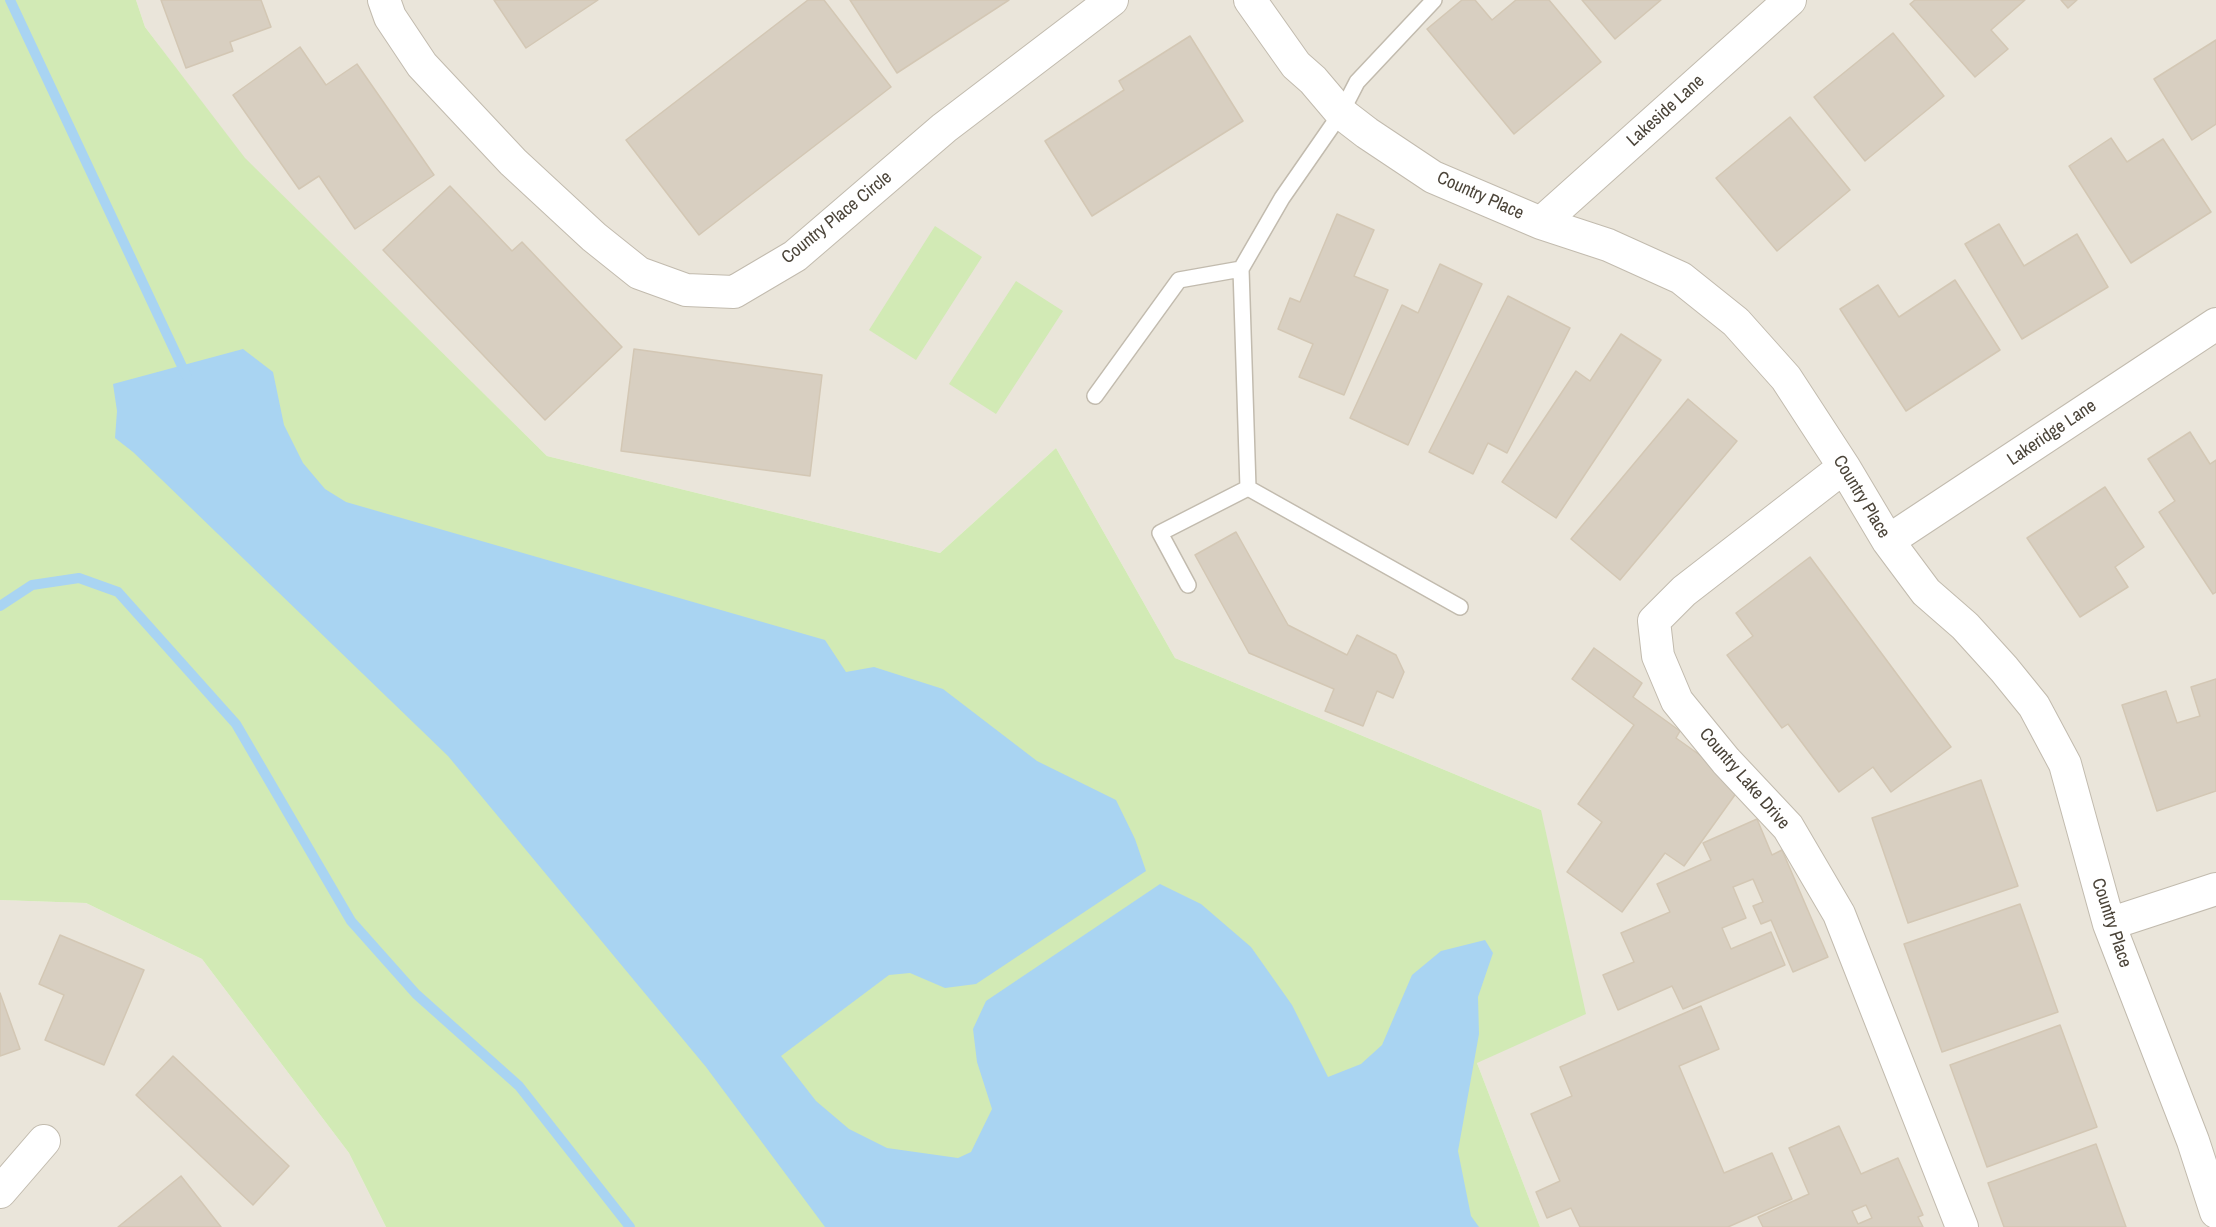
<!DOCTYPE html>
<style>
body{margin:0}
canvas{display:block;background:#f6f3ec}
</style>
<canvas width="2216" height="1227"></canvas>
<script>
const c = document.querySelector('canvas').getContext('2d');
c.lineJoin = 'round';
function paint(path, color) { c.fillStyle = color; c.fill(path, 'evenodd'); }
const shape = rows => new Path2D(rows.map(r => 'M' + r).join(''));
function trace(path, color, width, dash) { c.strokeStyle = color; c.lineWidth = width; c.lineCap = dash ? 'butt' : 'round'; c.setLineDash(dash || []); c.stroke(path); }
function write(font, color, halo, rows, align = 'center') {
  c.font = font + ' "Archivo Narrow",sans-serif'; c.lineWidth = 5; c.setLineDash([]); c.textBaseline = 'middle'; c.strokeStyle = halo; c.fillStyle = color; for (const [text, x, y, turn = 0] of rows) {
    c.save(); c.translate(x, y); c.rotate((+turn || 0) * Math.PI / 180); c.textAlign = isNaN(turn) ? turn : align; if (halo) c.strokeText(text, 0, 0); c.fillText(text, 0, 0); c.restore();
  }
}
paint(shape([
 [136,0,2216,0,2216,1227,1540,1227,1477,1063,1541,810,1175,658,1056,448,940,553,547,456,244,158,145,27],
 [0,900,86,903,202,959,349,1153,386,1227,0,1227]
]), '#eae5da');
paint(shape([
 [0,0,136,0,145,27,245,158,547,456,940,553,1056,448,1175,658,1541,810,1586,1014,1477,1063,1540,1227,386,1227,349,1153,202,959,86,903,0,900],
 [935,226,982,257,916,360,869,330],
 [1016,281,1063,311,996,414,949,384]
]), '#d2eab5');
paint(shape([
 [243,349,273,372,284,425,303,463,325,489,346,502,825,640,846,672,874,667,943,689,1037,761,1116,800,1135,839,1146,871,976,984,945,988,910,973,889,975,781,1056,816,1101,849,1129,887,1148,958,1158,971,1152,992,1109,977,1062,973,1029,986,1001,1160,884,1201,904,1251,947,1292,1005,1328,1077,1361,1064,1382,1045,1412,975,1441,951,1485,940,1493,953,1478,997,1479,1034,1458,1151,1471,1216,1479,1227,825,1227,706,1067,448,756,133,452,115,438,117,411,113,384]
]), '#a9d4f2');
trace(shape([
 [10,0,187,377],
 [0,606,32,585,79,578,118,592,236,724,351,921,416,994,519,1086,630,1227]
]), '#a9d4f2', 10);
const building = shape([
 [161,0,261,0,271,27,230,42,233,51,186,68,161,0],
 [494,0,598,0,526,48,494,0],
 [808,0,824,0,891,87,699,235,626,140,808,0],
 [850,0,1009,0,897,73,850,0],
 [1462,0,1475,0,1492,20,1516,0,1549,0,1601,62,1514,134,1427,29,1462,0],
 [1582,0,1661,0,1615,39,1582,0],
 [1915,0,2025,0,1991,30,2008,49,1975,77,1910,4,1915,0],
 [2061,0,2077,0,2068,8,2061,0],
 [1893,33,1944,96,1865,161,1814,97,1893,33],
 [1190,36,1243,121,1092,216,1045,141,1124,90,1119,81,1190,36],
 [2216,40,2216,124,2192,140,2154,79,2216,40],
 [300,47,326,85,357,64,434,175,355,229,319,176,299,189,233,95,300,47],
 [1790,117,1850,190,1777,251,1716,178,1790,117],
 [2111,138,2127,162,2163,139,2211,212,2131,263,2069,166,2111,138],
 [450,186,512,251,522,242,622,347,545,420,383,250,450,186],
 [1337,214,1374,230,1354,276,1388,290,1344,395,1299,377,1313,344,1278,329,1290,298,1300,302,1337,214],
 [1999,224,2024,266,2077,234,2108,287,2022,339,1965,244,1999,224],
 [1440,264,1482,284,1408,445,1350,418,1402,305,1418,313,1440,264],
 [1955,280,2000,350,1906,411,1840,309,1878,285,1899,317,1955,280],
 [1508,296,1570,328,1507,453,1488,443,1473,474,1429,452,1508,296],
 [1621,334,1661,360,1556,518,1502,482,1576,371,1590,381,1621,334],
 [634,349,822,375,810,476,621,451,634,349],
 [1688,399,1737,441,1620,580,1571,539,1688,399],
 [2190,432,2210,464,2216,460,2216,592,2213,594,2159,512,2175,501,2148,459,2190,432],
 [2105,487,2144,547,2115,567,2128,587,2080,617,2027,538,2105,487],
 [1236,532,1288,625,1347,655,1357,635,1396,655,1404,672,1393,698,1377,691,1363,726,1325,711,1334,689,1249,653,1195,555,1236,532],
 [1810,557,1951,747,1891,792,1873,767,1839,792,1788,724,1782,728,1727,655,1753,636,1736,613,1810,557],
 [1594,648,1642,683,1633,697,1680,731,1676,738,1742,785,1684,866,1665,853,1622,912,1567,872,1602,822,1578,804,1634,725,1572,679,1594,648],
 [2216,679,2216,791,2157,811,2122,705,2166,691,2177,723,2200,716,2191,687,2216,679],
 [1981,780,2018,886,1908,923,1872,818,1981,780],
 [1757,819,1772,855,1782,850,1828,957,1793,972,1771,920,1761,924,1753,906,1763,902,1753,879,1733,887,1746,918,1722,928,1731,949,1771,932,1785,965,1683,1009,1672,986,1618,1010,1603,975,1634,962,1621,933,1670,912,1657,884,1711,860,1703,843,1757,819],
 [2020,904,2058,1012,1942,1052,1904,944,2020,904],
 [60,935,144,970,104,1065,45,1040,64,995,39,984,60,935],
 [0,993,20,1049,0,1056,0,993],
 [1701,1006,1719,1049,1679,1066,1724,1173,1772,1153,1792,1199,1728,1227,1580,1227,1571,1208,1547,1218,1536,1192,1560,1181,1531,1114,1572,1096,1560,1067,1701,1006],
 [2060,1025,2097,1127,1987,1167,1950,1065,2060,1025],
 [173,1056,289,1166,253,1205,136,1095,173,1056],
 [1839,1126,1861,1174,1898,1158,1923,1215,1918,1217,1923,1227,1763,1227,1758,1217,1809,1194,1789,1148,1839,1126],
 [1866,1205,1872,1218,1858,1224,1852,1211,1866,1205],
 [2096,1144,2126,1227,2004,1227,1988,1183,2096,1144],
 [181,1176,221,1227,118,1227,181,1176]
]);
paint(building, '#d8cfc1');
trace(building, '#d3c7b4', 1.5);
const service = shape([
 [1434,0,1357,82,1341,113,1282,198,1241,269,1248,488,1460,607],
 [1095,396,1179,280,1241,269],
 [1188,585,1160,533,1248,488]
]);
const minor = shape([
 [384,0,390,17,422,65,513,162,594,237,639,273,686,290,734,292,795,256,944,128,1112,0],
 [1250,0,1296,65,1313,80,1341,113,1367,133,1433,177,1541,223,1608,245,1681,278,1736,322,1786,378,1844,467,1888,541,1926,592,1965,626,2004,669,2034,706,2065,764,2109,924,2193,1141,2216,1212],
 [1541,223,1790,0],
 [1844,467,1684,591,1654,621,1658,656,1677,701,1726,761,1788,827,1839,914,1962,1227],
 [1888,541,2216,324],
 [2109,924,2216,889],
 [0,1192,44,1141]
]);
trace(service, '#c2bbae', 18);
trace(minor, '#c2bbae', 34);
trace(service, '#fff', 15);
trace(minor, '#fff', 32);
write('18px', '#4b4439', '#fff', [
 ["Lakeside Lane",1666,111,-42],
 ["Country Place",1480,196,24],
 ["Country Place Circle",837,218,-39],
 ["Lakeridge Lane",2052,433,-34],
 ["Country Place",1861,497,59],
 ["Country Lake Drive",1744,779,49],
 ["Country Place",2111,923,72]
]);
</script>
